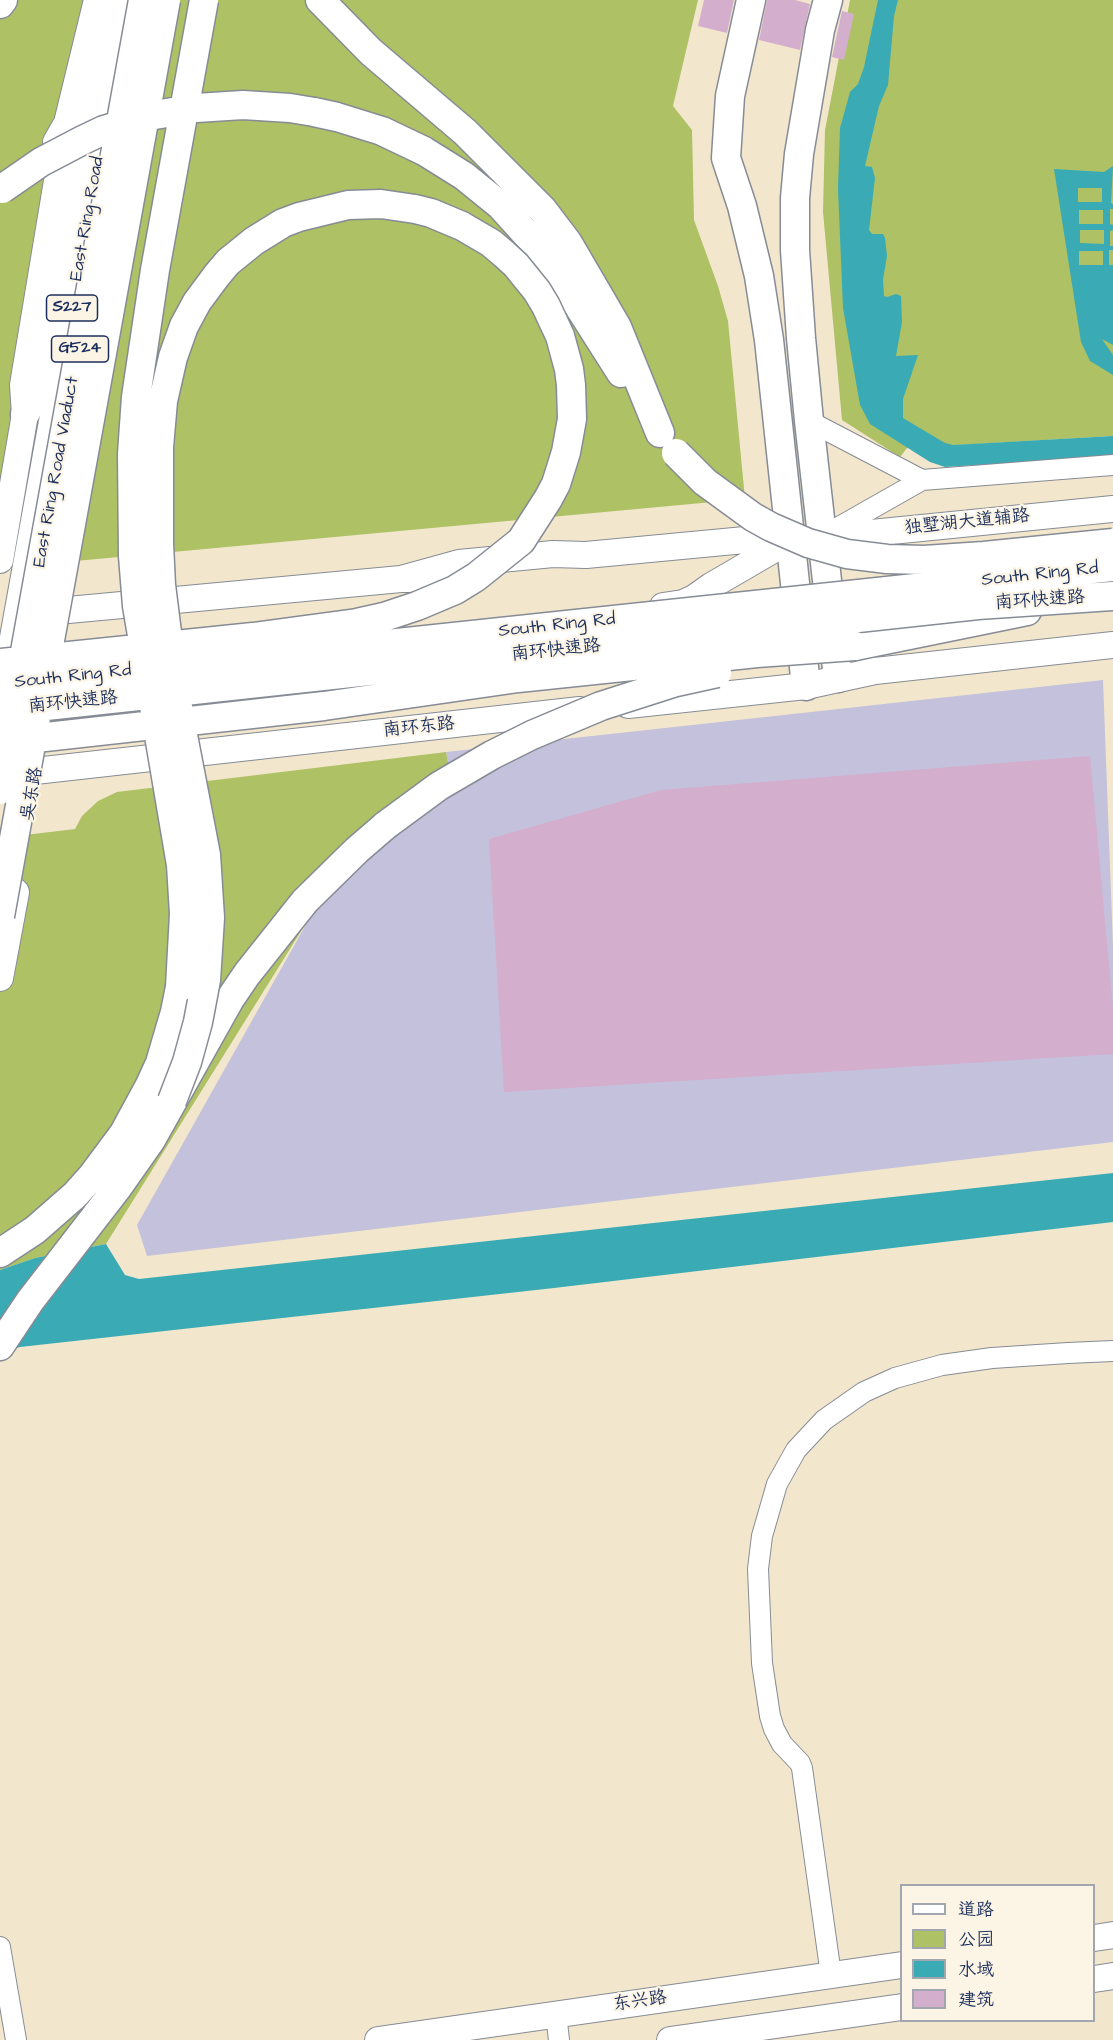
<!DOCTYPE html>
<meta charset="utf-8">
<style>
body{margin:0}
#map{position:relative;width:1113px;height:2040px;overflow:hidden;background:#f2e7cc;font-family:"Architects Daughter","LXGW WenKai TC",sans-serif}
canvas{display:block}
.legend{position:absolute;left:900px;top:1884px;width:195px;height:138px;box-sizing:border-box;background:#fcf5e5;border:2px solid #a2a6af;margin:0;padding:8px 10px;list-style:none;font-size:18px;color:#1b2f5e}
.legend li{display:flex;align-items:center;gap:12px;height:30px}
.legend b{width:30px;border:2px solid #a2a6af}
</style>
<div id="map">
<canvas width="1113" height="2040"></canvas>
<ul class="legend">
<li><b style="height:8px;background:#fff"></b>道路</li>
<li><b style="height:16px;background:#aec165"></b>公园</li>
<li><b style="height:16px;background:#3aabb5"></b>水域</li>
<li><b style="height:16px;background:#d4aecd"></b>建筑</li>
</ul>
</div>
<script>
const c = document.querySelector('canvas').getContext('2d');
c.lineJoin = 'round';
function paint(path, color) { c.fillStyle = color; c.fill(path, 'evenodd'); }
const shape = rows => new Path2D(rows.map(r => 'M' + r).join(''));
function trace(path, color, width, dash) { c.strokeStyle = color; c.lineWidth = width; c.lineCap = dash ? 'butt' : 'round'; c.setLineDash(dash || []); c.stroke(path); }
function write(font, color, halo, rows, align = 'center') {
  c.font = font + ' "Architects Daughter","LXGW WenKai TC",sans-serif'; c.lineWidth = 4.5; c.setLineDash([]); c.textBaseline = 'middle'; c.strokeStyle = halo; c.fillStyle = color; for (const [text, x, y, turn = 0] of rows) {
    c.save(); c.translate(x, y); c.rotate((+turn || 0) * Math.PI / 180); c.textAlign = isNaN(turn) ? turn : align; if (halo) c.strokeText(text, 0, 0); c.fillText(text, 0, 0); c.restore();
  }
}
paint(shape([
 [1103,680,1113,947,1113,1142,147,1256,137,1225,313,912,336,887,402,829,454,792,446,752]
]), '#c3c1db');
paint(shape([
 [0,0,698,0,673,106,692,130,694,220,718,286,728,321,745,499,0,568],
 [850,0,1113,0,1113,436,907,448,900,457,842,420,823,212,825,130],
 [446,752,454,792,371,855,313,912,106,1244,35,1258,0,1270,0,838,75,829,82,816,98,801,117,792]
]), '#aec165');
paint(shape([
 [878,0,898,0,894,16,888,85,879,106,865,166,872,167,875,178,869,230,872,234,883,234,885,238,887,256,883,280,884,296,887,297,896,294,901,296,902,322,896,356,918,355,903,399,903,418,945,443,953,445,1113,436,1113,457,945,467,930,462,870,424,860,405,843,308,838,189,840,128,850,92,858,84,864,67],
 [1113,166,1111,203,1113,204,1113,209,1110,209,1110,224,1113,225,1113,230,1110,231,1110,246,1113,246,1113,250,1109,250,1109,265,1113,265,1113,345,1102,339,1113,355,1113,375,1090,361,1081,342,1054,169,1104,172],
 [1078,188,1102,188,1102,202,1078,202],
 [1079,210,1103,210,1103,224,1079,224],
 [1080,230,1104,230,1104,244,1080,243],
 [1079,251,1103,251,1103,265,1079,265],
 [1113,1173,1113,1222,554,1288,20,1347,0,1352,0,1270,35,1258,106,1244,125,1275,139,1279]
]), '#3aabb5');
paint(shape([
 [704,0,734,0,727,33,698,26],
 [767,0,795,0,810,4,800,50,759,40],
 [842,11,854,14,844,60,832,57],
 [1090,756,1113,1010,1113,1054,504,1092,489,839,661,790]
]), '#d4aecd');
const minor = shape([
 [809,421,922,480],
 [825,535,922,480,1113,465],
 [0,1947,16,2040],
 [831,1975,802,1768,800,1763,782,1744,774,1729,770,1716,762,1663,758,1569,762,1536,777,1484,796,1450,824,1420,864,1392,895,1378,942,1365,992,1358,1068,1353,1113,1351],
 [556,2014,559,2040]
]);
const major = shape([
 [0,560,25,414,23,385,59,169,56,142,67,123,97,0],
 [401,579,459,563,553,554,586,555,745,540,790,540,821,538,1113,509],
 [663,606,683,603,694,598,711,586,790,540],
 [36,613,401,579,418,579],
 [5,682,128,0],
 [628,705,806,686,875,671,1113,645],
 [8,774,580,710],
 [0,978,16,892],
 [1094,1938,1113,1935],
 [1094,1979,1113,1976],
 [378,2040,902,1965],
 [670,2040,902,2007]
]);
const highway = shape([
 [320,0,371,52,465,132,543,210,568,243,617,327,660,433],
 [751,0,730,96,726,158,742,206,759,276,769,340,806,686],
 [828,0,820,30,799,154,795,198,795,250,801,338,809,421,838,678],
 [0,4,3,0],
 [314,112,337,117,382,131,424,151,464,176,501,206,548,258,621,373],
 [25,414,39,388,114,0],
 [855,646,1027,611],
 [0,1253,35,1230,75,1195,92,1176,124,1133,149,1087,160,1063,175,1012,180,987],
 [0,1346,30,1301,118,1187,151,1140,230,999,247,974,305,901,357,850,386,825]
]);
trace(minor, '#868b95', 22);
trace(major, '#868b95', 28);
trace(highway, '#868b95', 31);
trace(minor, '#fff', 20);
trace(major, '#fff', 26);
trace(highway, '#fff', 28);
const highwayBridge = shape([
 [2,189,41,162,83,140,104,130,149,116,196,108,243,105,290,108,314,112],
 [676,453,705,482,753,517,771,527,808,543,847,554,887,559,924,560,984,556,1113,543],
 [0,663,253,637,357,623,384,617,417,606,455,590,476,577,521,541,548,499,556,484,566,452,572,419,571,385,569,369,560,336,546,306,537,291,516,265,504,254,491,243,462,226,431,213,415,209,381,204,348,205,299,217,283,223,254,241,228,262,217,275,197,302,184,326,173,357,163,401,159,447,159,544,161,585,166,625,180,720,206,855,210,918,206,980,198,1022,187,1062,172,1101],
 [20,679,143,0],
 [0,685,1113,567],
 [0,711,978,605,1113,596],
 [0,742,324,706,518,678,757,653,855,646],
 [0,790,12,725],
 [386,825,439,786,492,755,532,735,601,706,676,682,717,673],
 [0,916,166,0],
 [180,987,184,914,181,865,137,606,133,556,132,454,136,397,155,270,204,0]
]);
trace(highwayBridge, '#868b95', 31, []);
trace(highwayBridge, '#fff', 28);
for (const [x, y, w] of [
 [72,308,51],
 [80,349,57]
]) { const box = new Path2D(); box.roundRect(x - w / 2, y - 13, w, 26, 4.5); c.fillStyle = '#fcf5e5'; c.fill(box); trace(box, '#1b2f5e', 1.5); }
write('bold 16px', '#1b2f5e', null, [
 ["S227",72,308],
 ["G524",80,349]
]);
write('18px', '#1b2f5e', '#fcf5e5', [
 ["East Ring Road",88,219,-80],
 ["East Ring Road Viaduct",57,472,-80],
 ["独墅湖大道辅路",967,523,-6],
 ["South Ring Rd",1040,575,-6],
 ["南环快速路",1040,601,-4],
 ["South Ring Rd",557,626,-6],
 ["南环快速路",556,651,-6],
 ["South Ring Rd",73,677,-6],
 ["南环快速路",73,703,-6],
 ["南环东路",419,728,-6],
 ["吴东路",33,794,-80],
 ["东兴路",640,2002,-8]
]);
</script>
